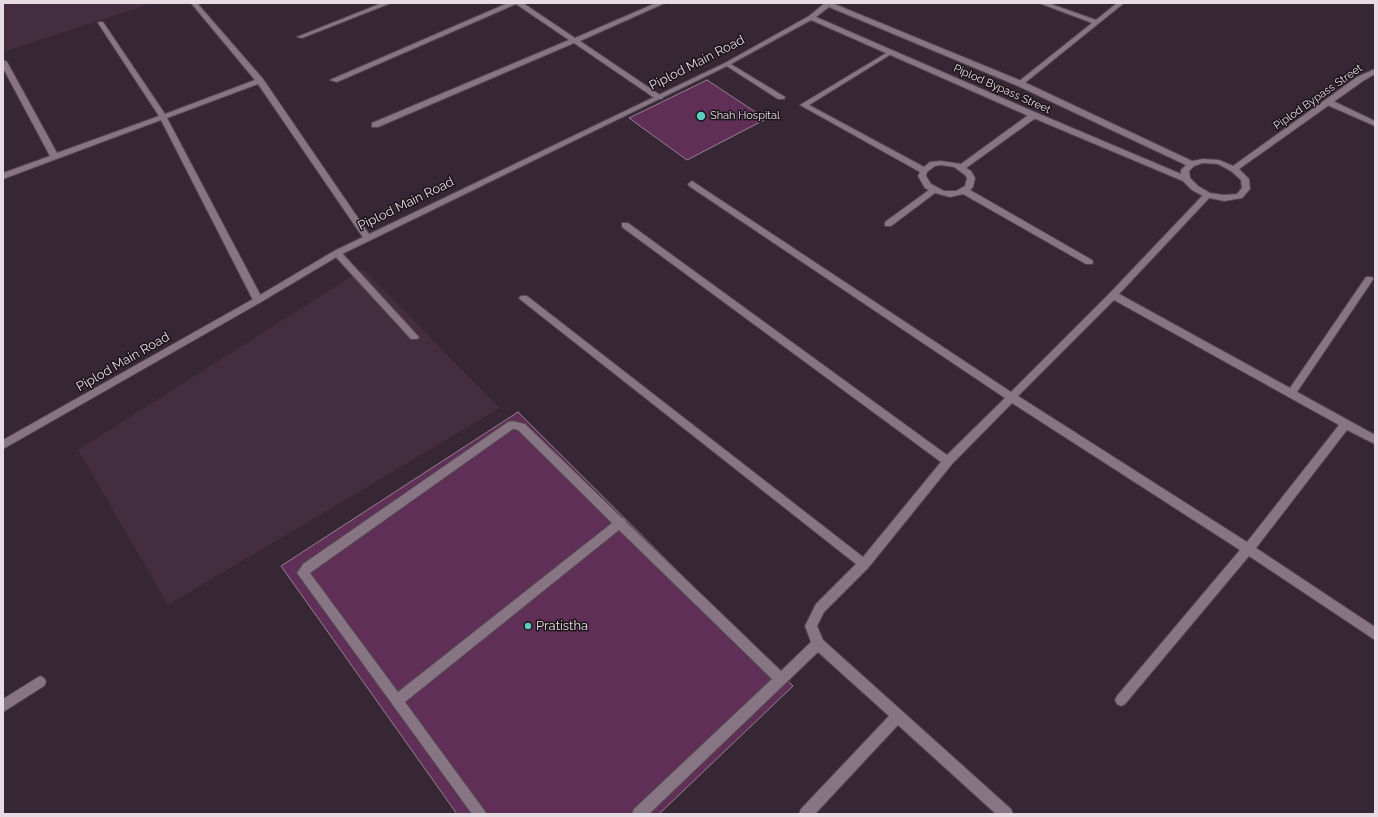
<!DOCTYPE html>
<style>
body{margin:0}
#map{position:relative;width:1378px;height:817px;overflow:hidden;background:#372734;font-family:Raleway,sans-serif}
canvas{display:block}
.frame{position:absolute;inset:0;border:4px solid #e7dce4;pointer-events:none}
</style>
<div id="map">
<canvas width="1378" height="817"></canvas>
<div class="frame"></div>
</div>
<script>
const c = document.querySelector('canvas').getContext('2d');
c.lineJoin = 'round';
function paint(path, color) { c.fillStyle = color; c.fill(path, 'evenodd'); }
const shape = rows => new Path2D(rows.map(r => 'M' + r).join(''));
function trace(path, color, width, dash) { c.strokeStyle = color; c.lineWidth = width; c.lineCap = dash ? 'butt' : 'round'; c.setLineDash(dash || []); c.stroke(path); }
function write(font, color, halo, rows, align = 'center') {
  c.font = font + ' Raleway,sans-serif'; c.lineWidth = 3; c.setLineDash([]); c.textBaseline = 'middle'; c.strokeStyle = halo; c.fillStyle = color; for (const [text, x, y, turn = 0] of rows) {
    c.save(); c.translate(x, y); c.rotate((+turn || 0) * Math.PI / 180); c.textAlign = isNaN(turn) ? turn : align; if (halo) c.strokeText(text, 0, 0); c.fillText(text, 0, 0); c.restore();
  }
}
paint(shape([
 [3,3,153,3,3,52],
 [363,269,500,408,168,605,78,450]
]), '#432d3e');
const building = shape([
 [707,80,766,119,687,160,629,118,707,80],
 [518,412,793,686,659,814,457,814,281,566,518,412]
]);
paint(building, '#5f2f57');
trace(building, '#968292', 1);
const lane = shape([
 [337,250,340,251,417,335,419,337,417,339,411,339,334,255,333,253,337,250]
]);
const street = shape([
 [191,3,197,3,263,79,371,237,367,240,364,239,258,84,167,118,263,300,258,303,253,300,161,120,3,179,3,173,50,156,3,68,3,60,7,62,57,153,159,116,98,23,99,22,103,22,165,114,255,80,191,3],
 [382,3,391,3,302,38,297,37,382,3],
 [508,3,523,3,575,38,656,3,665,3,580,41,663,97,662,99,656,99,574,43,378,127,372,127,372,123,569,40,516,4,337,82,330,80,508,3],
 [1039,3,1048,3,1096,20,1117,3,1124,3,1021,86,1017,84,1018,82,1092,23,1039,3],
 [888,52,893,53,809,105,924,167,930,162,941,161,961,164,1031,113,1037,113,1037,117,966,168,971,171,975,178,973,187,970,190,1092,260,1093,262,1092,264,1086,264,963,194,950,197,935,193,891,226,885,226,885,222,929,190,925,188,918,176,920,172,800,105,888,52],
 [941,165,954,167,965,175,967,178,965,186,956,191,944,191,931,184,926,176,927,172,935,166,941,165],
 [725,63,729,63,785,97,784,99,778,99,725,65,725,63],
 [1325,100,1331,100,1375,121,1375,126,1325,104,1325,100],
 [692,181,1011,392,1110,293,1205,193,1208,192,1212,195,1119,294,1290,388,1366,277,1372,277,1373,279,1372,281,1297,392,1375,435,1375,444,1347,430,1256,548,1375,627,1375,640,1249,556,1125,704,1121,706,1117,704,1115,700,1117,696,1240,550,1012,403,952,464,868,568,824,612,817,626,823,640,1011,809,1013,814,996,814,898,725,815,814,799,814,801,809,889,716,818,652,649,814,632,814,634,809,772,679,619,530,405,702,487,814,472,814,297,573,303,564,508,422,512,421,525,424,621,517,625,519,626,522,781,671,811,642,805,626,816,604,856,564,521,300,519,298,521,296,527,296,863,557,941,462,622,227,622,223,628,223,947,455,1005,398,689,186,688,184,692,181],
 [1114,300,1339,425,1247,542,1018,396,1114,300],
 [513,429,518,430,612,523,398,692,310,573,513,429],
 [40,676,44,678,46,682,44,686,3,712,3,699,40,676]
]);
const secondary = shape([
 [825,3,832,3,1024,82,1192,161,1203,159,1219,160,1233,166,1357,77,1375,69,1375,74,1363,81,1239,169,1249,179,1250,189,1242,198,1224,201,1205,197,1192,190,1183,181,1031,117,811,20,729,65,340,255,261,302,3,449,3,440,255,298,334,251,725,63,809,16,825,3],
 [829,7,1018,86,1186,165,1181,170,1181,174,1037,113,816,17,829,7],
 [1203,163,1218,164,1231,171,1241,180,1242,188,1237,194,1224,195,1210,193,1198,186,1190,178,1189,171,1194,166,1203,163]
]);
trace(lane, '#52454f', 2);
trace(street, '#52454f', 2);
trace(secondary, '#52454f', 2);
paint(lane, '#887584');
paint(street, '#887584');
paint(secondary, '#887584');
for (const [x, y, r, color] of [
 [701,116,5,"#5acebc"],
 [528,626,4,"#5acebc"]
]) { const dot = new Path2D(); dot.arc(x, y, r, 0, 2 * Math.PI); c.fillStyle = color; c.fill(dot); trace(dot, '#1a1318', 1.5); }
write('11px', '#e7dce4', '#1a1318', [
 ["Piplod Bypass Street",1002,89,24],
 ["Piplod Bypass Street",1318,97,-35]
]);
write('11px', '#e7dce4', '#1a1318', [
 ["Shah Hospital",710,116]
], 'left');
write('13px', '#e7dce4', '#1a1318', [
 ["Piplod Main Road",697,63,-27],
 ["Piplod Main Road",406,204,-26],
 ["Piplod Main Road",123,362,-30]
]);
write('13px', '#e7dce4', '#1a1318', [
 ["Pratistha",536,626]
], 'left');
</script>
